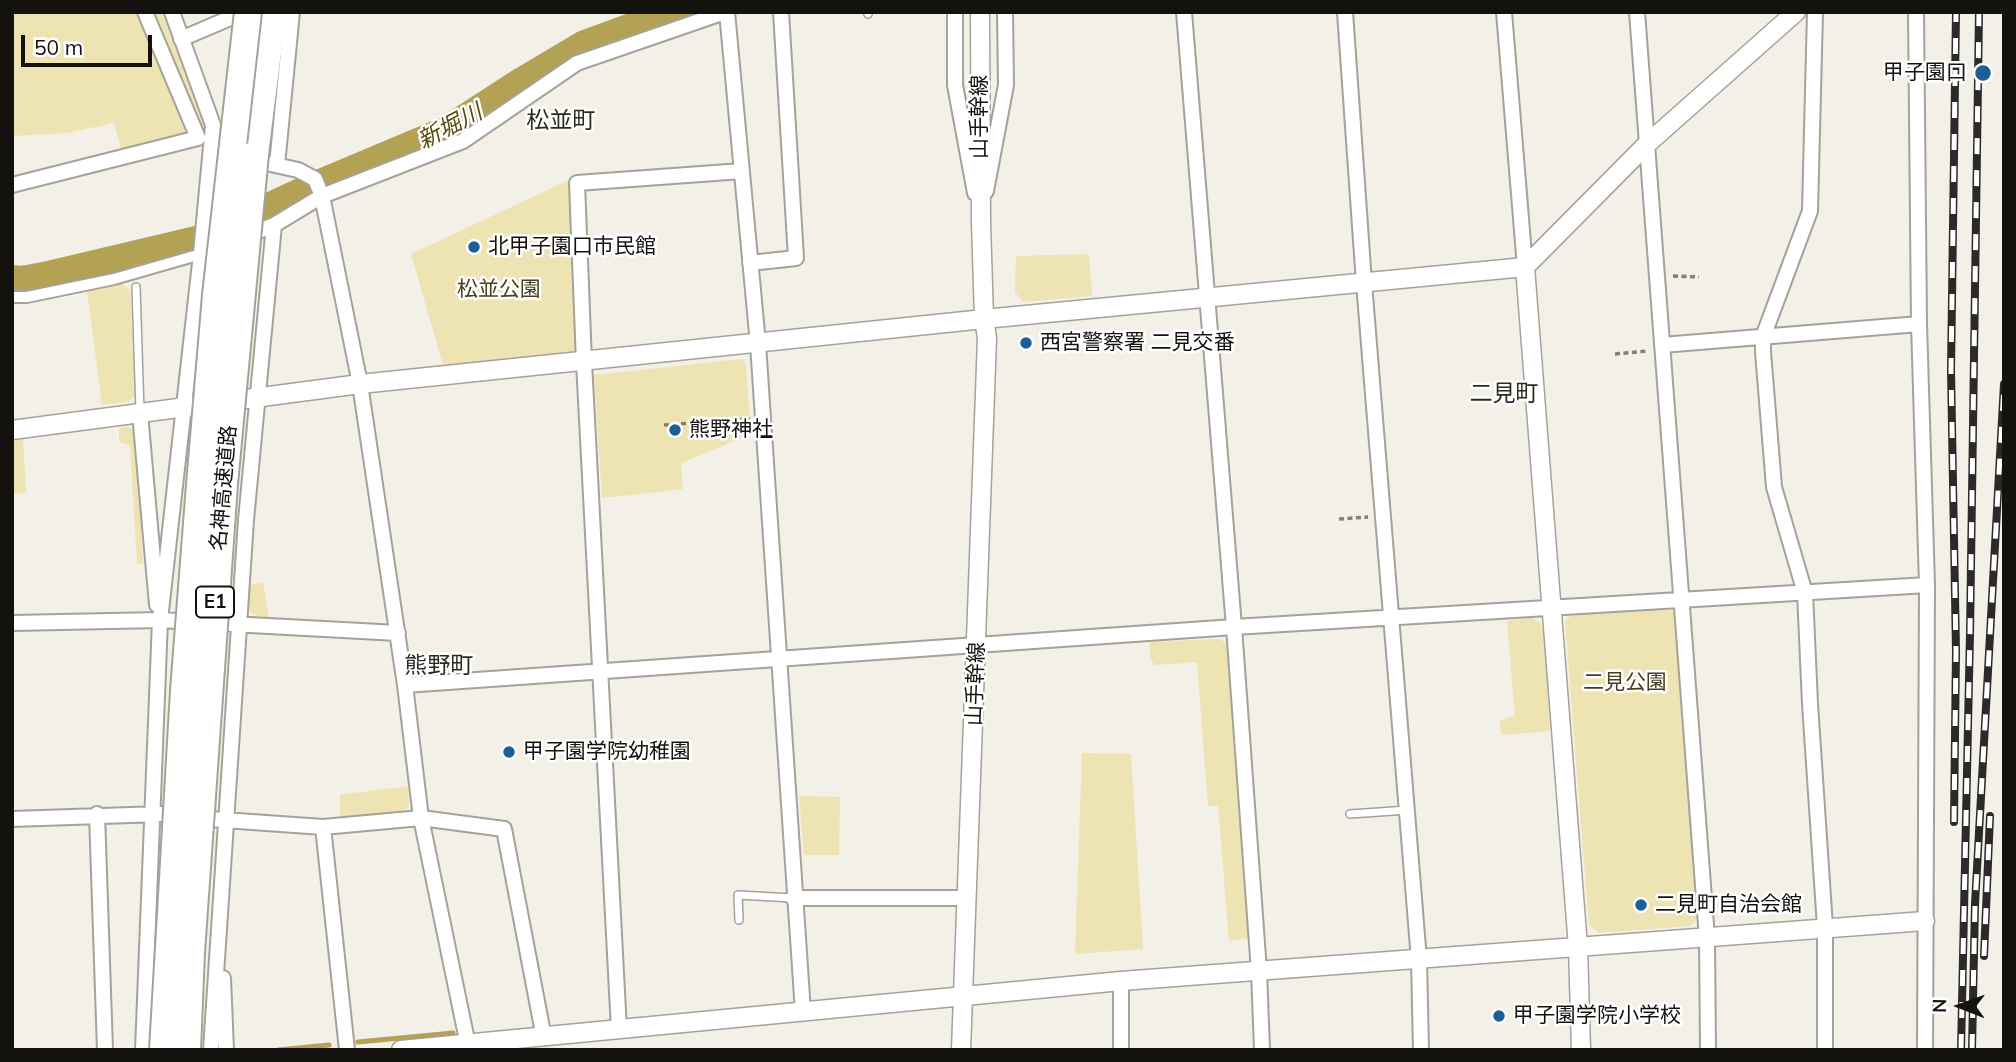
<!DOCTYPE html>
<meta charset="utf-8">
<style>
body{margin:0}
#map{position:relative;width:2016px;height:1062px;overflow:hidden;background:#f2f0e7;font-family:Mulish,sans-serif}
canvas{display:block}
.frame{position:absolute;inset:0;border:14px solid #13120f;pointer-events:none}
.north{position:absolute;left:1925px;top:971px;width:70px;height:70px;-webkit-text-stroke:5px #fff;paint-order:stroke;rotate:271deg;font-size:19px;font-weight:700;line-height:28px;text-align:center;color:#13120f}
.north::after{content:'';display:block;margin:auto;width:24px;height:32px;background:#13120f;clip-path:polygon(50% 0,100% 100%,50% 72%,0 100%)}
.scale{position:absolute;left:21px;top:35px;width:131px;height:32px;box-sizing:border-box;border:4px solid #13120f;border-top:0;padding-left:9px;font-size:21px;line-height:24px;white-space:nowrap;color:#13120f;-webkit-text-stroke:5px #fff;paint-order:stroke}
</style>
<div id="map">
<canvas width="2016" height="1062"></canvas>
<div class="frame"></div>
<div class="north">N</div>
<div class="scale">50 m</div>
</div>
<script>
const c = document.querySelector('canvas').getContext('2d');
c.lineJoin = 'round';
function paint(path, color) { c.fillStyle = color; c.fill(path, 'evenodd'); }
const shape = rows => new Path2D(rows.map(r => 'M' + r).join(''));
function trace(path, color, width, dash) { c.strokeStyle = color; c.lineWidth = width; c.lineCap = dash ? 'butt' : 'round'; c.setLineDash(dash || []); c.stroke(path); }
function write(font, color, halo, rows, align = 'center') {
  c.font = font + ' Mulish,"Noto Sans JP",sans-serif'; c.lineWidth = 5; c.setLineDash([]); c.textBaseline = 'middle'; c.strokeStyle = halo; c.fillStyle = color; for (const [text, x, y, turn = 0] of rows) {
    c.save(); c.translate(x, y); c.rotate((+turn || 0) * Math.PI / 180); c.textAlign = isNaN(turn) ? turn : align; if (halo) c.strokeText(text, 0, 0); c.fillText(text, 0, 0); c.restore();
  }
}
paint(shape([
 [23,12,140,12,191,134,122,151,114,123,67,133,12,136,12,15],
 [151,12,165,12,207,125,199,127],
 [569,180,576,349,570,355,443,365,411,254],
 [1089,254,1092,296,1023,302,1015,292,1016,256],
 [121,283,130,290,135,396,127,402,102,405,87,291],
 [741,359,746,364,751,434,681,463,683,489,602,498,594,375],
 [128,426,135,432,143,564,137,564,130,445,119,442,119,428],
 [23,439,26,493,12,494,12,441],
 [263,582,269,618,252,614,249,611,250,585],
 [1668,608,1675,614,1698,918,1690,926,1599,933,1589,925,1565,622,1571,615],
 [1531,618,1540,622,1545,636,1550,731,1501,735,1500,720,1515,716,1507,621],
 [1220,639,1227,644,1251,938,1229,941,1218,806,1208,806,1197,662,1155,665,1150,659,1150,642],
 [1082,753,1131,754,1143,949,1075,954],
 [408,786,409,806,402,812,340,818,340,795],
 [799,796,840,797,839,855,804,855]
]), '#eee3b2');
trace(shape([
 [358,1042,453,1033],
 [278,1050,329,1045]
]), '#b4a254', 5);
trace(shape([
 [223,230,316,187,447,132,521,84,585,46,678,12],
 [12,281,22,282,44,278,196,242]
]), '#b4a254', 32);
const service = shape([
 [867,12,868,14],
 [136,287,140,412],
 [1350,814,1408,810],
 [739,920,738,895,793,898]
]);
const pedestrian = shape([
 [12,297,27,297,114,279,201,254]
]);
const minor = shape([
 [727,12,758,344,803,1012],
 [955,12,955,85,975,193],
 [1184,12,1234,627,1259,971,1262,1050],
 [1345,12,1364,283,1419,960,1421,1050],
 [1504,12,1525,267],
 [1637,12,1707,938,1708,1050],
 [1815,12,1810,211,1763,337,1763,352,1774,487,1805,593,1810,704,1825,927,1825,1050],
 [1916,12,1919,324,1927,585,1925,1050],
 [181,39,244,12],
 [248,159,298,170,315,179,322,196,360,384,405,685,421,818,469,1050],
 [277,165,292,12],
 [12,185,198,138,145,12],
 [986,191,1006,85,1005,12],
 [244,237,274,225,322,196,463,141,577,63,725,12],
 [750,263,796,258,781,12],
 [1662,345,1919,324],
 [140,413,157,605],
 [12,623,160,620,194,622],
 [231,624,398,633],
 [405,685,1234,627,1927,585],
 [97,814,105,1050],
 [195,818,323,827,347,1050],
 [12,819,161,814],
 [323,827,421,818,504,829,544,1038],
 [793,898,966,898],
 [223,978,226,1050],
 [619,1030,584,362,577,183,742,171],
 [143,1050,160,620,201,254,213,125,172,12],
 [211,1050,246,520,274,225],
 [1121,1050,1121,981]
]);
const tertiary = shape([
 [1525,267,1578,947,1581,1050],
 [12,430,360,384,984,319,1525,267,1647,144,1796,12],
 [401,1050,1121,981,1925,921],
 [961,1050,987,338,984,319,981,222,980,12]
]);
const motorway = shape([
 [255,154,273,12]
]);
trace(service, '#a4a299', 10);
trace(pedestrian, '#a4a299', 14);
trace(minor, '#a4a299', 18);
trace(tertiary, '#a4a299', 21);
trace(motorway, '#a4a299', 30);
trace(shape([
 [1673,276,1699,277],
 [1615,354,1647,351],
 [664,425,750,419],
 [1339,519,1368,517]
]), '#807f79', 3.5, [5, 3.5]);
trace(service, '#fff', 7);
trace(pedestrian, '#fff', 10);
trace(minor, '#fff', 14);
trace(tertiary, '#fff', 18);
trace(motorway, '#fff', 26);
const rail = shape([
 [1954,822,1956,651,1951,370,1956,12],
 [1984,956,1990,816],
 [1961,1050,1970,633,1979,12],
 [1972,1050,1975,904,2004,384]
]);
trace(rail, '#2b2a26', 8);
trace(rail, '#fff', 5, [16]);
const motorwayBridge = shape([
 [163,1050,184,691,200,485,216,295,248,12],
 [187,1050,191,952,224,484,255,154]
]);
trace(motorwayBridge, '#a4a299', 30, []);
trace(motorwayBridge, '#fff', 26);
for (const [x, y, r, color] of [
 [1983,73,9,"#1b5f94"],
 [474,247,7,"#1b5f94"],
 [1026,343,7,"#1b5f94"],
 [675,430,7,"#1b5f94"],
 [509,752,7,"#1b5f94"],
 [1641,905,7,"#1b5f94"],
 [1499,1016,7,"#1b5f94"]
]) { const dot = new Path2D(); dot.arc(x, y, r, 0, 2 * Math.PI); c.fillStyle = color; c.fill(dot); trace(dot, '#fff', 2.5); }
for (const [x, y, w] of [
 [215,602,38]
]) { const box = new Path2D(); box.roundRect(x - w / 2, y - 15.5, w, 31, 5); c.fillStyle = '#fff'; c.fill(box); trace(box, '#13120f', 2); }
write('bold 19px', '#13120f', null, [
 ["E1",215,602]
]);
write('21px', '#13120f', '#fff', [
 ["甲子園口",1967,73,"right"],
 ["北甲子園口市民館",488,247],
 ["西宮警察署 二見交番",1040,343],
 ["熊野神社",689,430],
 ["甲子園学院幼稚園",523,752],
 ["二見町自治会館",1655,905],
 ["甲子園学院小学校",1513,1016]
], 'left');
write('21px', '#13120f', '#fff', [
 ["山手幹線",980,117,-90],
 ["名神高速道路",224,488,-85],
 ["山手幹線",976,684,-88]
]);
write('21px', '#463e1c', '#fff', [
 ["松並公園",499,290],
 ["二見公園",1625,683]
]);
write('23px', '#2b2922', '#fff', [
 ["松並町",561,121],
 ["二見町",1504,394],
 ["熊野町",439,666]
]);
write('italic 23px', '#584b0e', '#fff', [
 ["新堀川",450,127,-28]
]);
</script>
